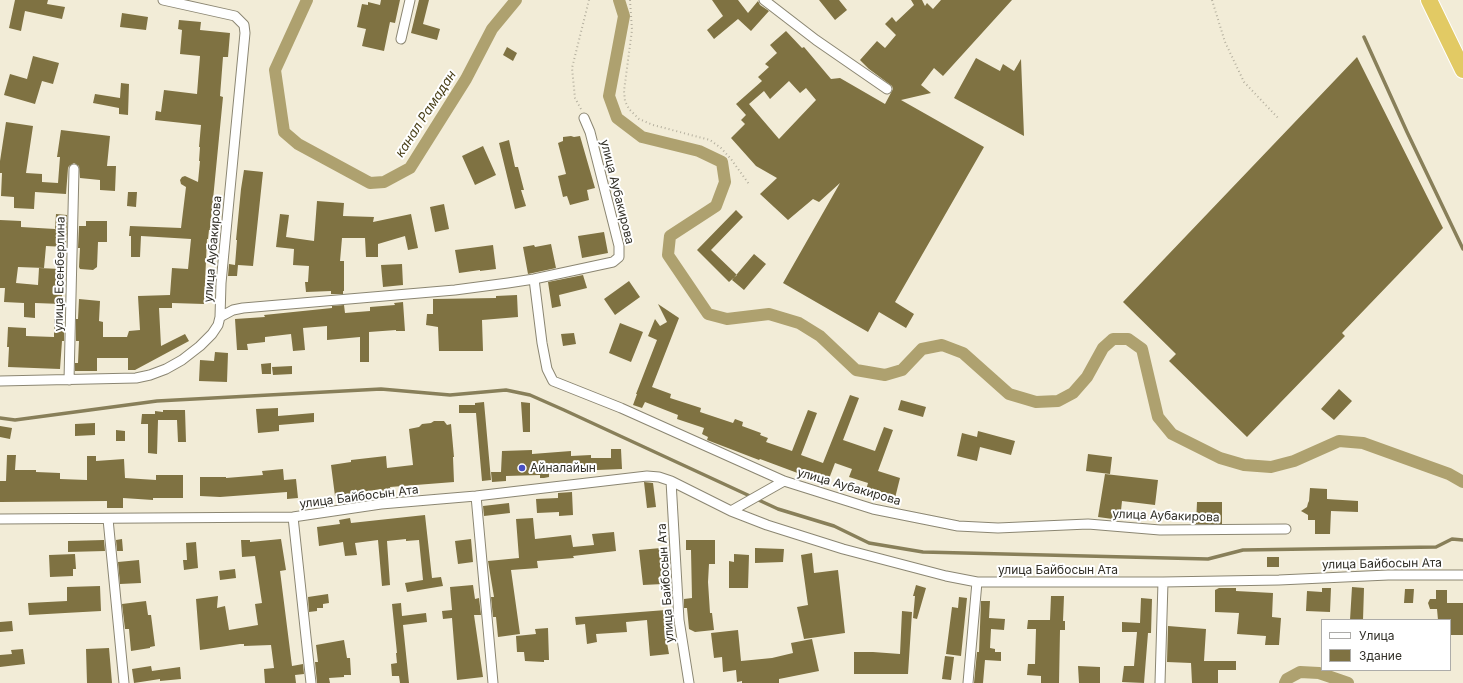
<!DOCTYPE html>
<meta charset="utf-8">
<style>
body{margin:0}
#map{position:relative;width:1463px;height:683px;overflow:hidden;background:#f2ecd7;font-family:Inter,sans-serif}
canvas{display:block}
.legend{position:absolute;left:1321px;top:619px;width:130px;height:52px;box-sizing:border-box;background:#fff;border:1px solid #adaca9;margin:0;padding:5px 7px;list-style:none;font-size:12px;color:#312f27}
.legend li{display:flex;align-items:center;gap:8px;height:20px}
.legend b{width:20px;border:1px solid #adaca9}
</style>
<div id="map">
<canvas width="1463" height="683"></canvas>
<ul class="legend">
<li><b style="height:5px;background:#fff"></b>Улица</li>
<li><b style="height:11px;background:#7f7242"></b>Здание</li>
</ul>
</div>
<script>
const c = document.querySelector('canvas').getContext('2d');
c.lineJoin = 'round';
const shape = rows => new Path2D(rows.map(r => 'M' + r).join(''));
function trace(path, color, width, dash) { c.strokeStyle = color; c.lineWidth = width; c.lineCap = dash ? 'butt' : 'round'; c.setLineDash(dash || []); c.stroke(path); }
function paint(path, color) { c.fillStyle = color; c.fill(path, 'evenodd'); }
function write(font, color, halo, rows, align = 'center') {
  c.font = font + ' Inter,sans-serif'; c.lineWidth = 4; c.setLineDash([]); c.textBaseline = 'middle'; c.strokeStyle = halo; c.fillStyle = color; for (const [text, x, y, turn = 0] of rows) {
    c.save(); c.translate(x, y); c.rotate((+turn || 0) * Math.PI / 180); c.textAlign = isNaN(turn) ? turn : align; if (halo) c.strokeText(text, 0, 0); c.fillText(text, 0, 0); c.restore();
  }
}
trace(shape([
 [1364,37,1407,132,1463,249],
 [0,418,15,420,157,401,381,389,450,395,506,390,530,395,564,410,778,509,834,526,869,543,923,552,1208,559,1243,550,1436,547,1452,539,1463,540]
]), '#887f59', 3.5);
trace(shape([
 [307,0,275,70,284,132,298,144,370,183,384,182,410,168,466,79,492,29,516,0],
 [619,0,624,16,609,96,617,118,642,137,699,151,722,162,725,182,716,206,670,236,668,255,708,314,727,319,769,314,799,323,820,336,856,370,885,375,902,370,922,349,942,345,963,353,1009,394,1036,402,1058,401,1073,393,1087,377,1103,348,1113,339,1128,339,1142,349,1158,417,1172,434,1220,458,1244,465,1271,467,1294,461,1339,441,1363,443,1449,474,1463,482],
 [1285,683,1287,679,1300,672,1319,673,1348,683]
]), '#aea16f', 12);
paint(shape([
 [15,0,48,0,47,4,65,7,62,19,25,11,21,31,9,28],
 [381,0,400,0,395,23,390,22,384,51,362,46,366,29,357,27,362,4,368,5,368,2,380,5],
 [419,0,429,0,423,24,440,29,437,40,411,33],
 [712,0,738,0,748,13,758,1,760,5,769,11,751,31,738,19,714,39,707,30,723,16],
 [819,0,839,0,847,10,835,20],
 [911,0,922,0,925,6,927,3,933,9,941,0,1012,0,943,76,934,68,921,85,931,93,901,100,984,147,895,302,914,314,906,328,879,312,868,332,783,283,840,183,819,202,813,199,788,220,760,194,777,178,756,166,731,138,745,124,741,120,746,115,736,104,762,81,758,77,769,67,765,64,777,53,770,45,786,31,802,48,804,47,831,79,840,78,885,104,893,89,892,86,869,69,860,60,877,41,885,48,896,35,885,24,892,17,896,22,914,5],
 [789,81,800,93,806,88,816,100,779,139,749,104,764,91,770,99],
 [122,13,148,17,146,30,120,27],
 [179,20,201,22,200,30,230,33,228,57,223,57,220,96,223,97,210,230,209,230,208,239,207,239,204,304,172,303,172,308,159,308,161,346,185,334,189,341,135,370,128,370,128,358,97,358,97,371,75,371,75,363,78,363,79,341,76,341,76,319,78,319,79,299,100,301,99,321,103,322,103,337,127,337,129,331,140,330,138,296,170,295,172,268,188,269,191,239,141,236,140,257,131,257,131,236,129,236,130,226,181,228,186,187,181,184,180,180,182,177,185,176,198,182,200,161,199,161,200,147,199,147,201,125,155,120,156,111,161,112,164,90,197,94,200,56,180,54,182,30,178,29],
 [507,47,517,53,513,61,503,55],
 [33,56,59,63,53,84,42,81,35,104,4,95,10,74,27,79],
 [1357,57,1443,228,1342,333,1345,336,1247,437,1169,361,1176,354,1123,302],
 [976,58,1000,71,1003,64,1014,71,1021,59,1024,136,954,98],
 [121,83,129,84,128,115,119,114,119,108,93,103,95,94,120,98],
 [6,122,33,126,26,173,42,174,42,182,58,183,60,157,57,157,61,130,110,136,107,166,116,166,115,191,100,190,100,180,80,178,79,166,74,163,69,166,68,168,66,194,35,192,34,209,14,208,14,197,1,196,2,173,0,173,0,161],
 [571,136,574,137,580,136,595,188,587,190,589,200,570,205,567,196,563,197,558,176,566,174,558,143,563,141,563,137],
 [509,140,515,167,518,167,524,190,521,190,526,206,515,209,499,143],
 [483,146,496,175,475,185,462,156],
 [244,170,263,172,253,266,238,265,237,276,228,276,229,264,235,265,237,240,236,240,241,189],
 [128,192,137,192,136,207,127,206],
 [317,201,344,203,343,216,374,217,373,222,411,214,418,248,408,250,405,236,378,244,378,257,366,257,365,238,342,238,340,261,344,261,344,291,343,291,343,294,331,294,331,291,306,292,305,282,308,282,309,266,293,265,294,249,276,247,280,214,289,215,286,237,314,241],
 [444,204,449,229,435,232,430,207],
 [736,210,743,217,711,250,737,275,729,282,697,250],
 [56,214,67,215,66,247,46,246,44,268,18,267,16,283,38,285,39,268,60,269,59,291,62,291,62,304,35,303,35,318,24,317,24,303,4,302,5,288,0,288,0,220,21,221,21,227,55,229],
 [86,221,107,221,107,242,98,242,97,267,93,270,80,269,79,267,80,248,78,248,79,226,86,226],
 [604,232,608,253,582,258,578,236],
 [551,244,556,268,528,274,523,247,534,245,535,247],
 [493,245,496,269,480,271,480,270,459,273,455,250],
 [754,254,766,264,744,290,732,280],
 [402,264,403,285,383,287,381,265],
 [583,275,587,288,559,295,561,306,552,308,548,282],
 [629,281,640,297,615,315,604,299],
 [517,295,518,317,482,320,483,351,439,351,438,327,426,325,427,314,433,314,433,299,496,298,496,296],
 [403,302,405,331,396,331,396,330,369,332,369,362,360,362,360,337,327,340,327,326,303,328,305,350,293,351,291,334,265,337,265,342,247,344,248,350,237,350,235,319,265,317,264,315,332,308,332,306,344,305,345,313,370,311,370,307,395,305,394,303],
 [658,304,679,318,652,387,671,394,670,398,701,408,700,412,733,423,735,419,743,422,742,426,761,433,760,435,768,438,766,442,792,451,808,410,817,413,801,455,823,463,850,395,859,398,843,440,875,451,884,427,893,430,878,471,900,478,895,498,866,490,868,483,849,477,852,469,835,463,827,484,760,459,759,460,707,440,708,437,702,434,704,428,677,419,678,415,645,402,642,408,633,405,637,394,636,394,657,340,648,336,655,319,660,326,667,322],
 [54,319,64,319,64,341,62,341,60,369,8,367,9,347,7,347,8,327,26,328,26,336,54,337],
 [620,323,643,332,631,362,609,353],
 [574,333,576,344,563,346,561,334],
 [215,352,228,353,227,382,199,381,200,360,214,361],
 [271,363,271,374,262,374,261,364],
 [292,366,292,374,273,375,272,367],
 [1339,389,1352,401,1334,420,1321,409],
 [901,400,926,407,923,417,898,410],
 [484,402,491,480,482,481,476,413,459,413,459,405,475,405,475,403],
 [521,402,530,403,530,432,523,432],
 [278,408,278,416,314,413,314,422,279,425,279,431,258,433,256,409],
 [163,410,185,410,186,442,178,442,177,420,158,420,157,454,148,453,148,424,141,424,142,414,155,414,155,411,163,412],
 [434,421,444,421,447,425,451,424,454,457,453,457,454,482,390,487,391,492,381,494,381,489,335,496,331,465,351,462,351,460,386,456,387,468,413,465,409,429,419,427,422,424,431,423],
 [95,423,95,435,75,436,75,424],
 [0,426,12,428,10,439,0,437],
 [116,430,125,431,125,441,116,441],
 [978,431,1015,441,1011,455,980,447,977,461,957,456,962,433,977,437],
 [611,449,621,449,622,469,572,471,572,472,549,473,549,477,544,478,540,478,540,475,506,476,506,481,492,482,491,472,501,472,502,451,532,450,532,454,571,451,571,456,591,455,591,458,611,458],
 [1088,454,1112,457,1110,474,1086,471],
 [7,455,16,455,15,470,36,470,36,472,60,473,60,479,87,480,87,456,96,456,96,461,124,459,125,478,156,480,156,475,183,475,183,498,153,498,153,500,123,498,123,508,107,508,107,501,0,502,0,481,6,481],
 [283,469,284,480,296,479,298,498,287,499,287,492,220,497,200,496,200,477,226,477,226,478,263,475,262,471],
 [1105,474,1158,480,1155,505,1122,501,1120,520,1098,517],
 [644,482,653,483,656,507,647,508],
 [1310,488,1327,489,1327,499,1358,501,1358,512,1331,511,1330,534,1315,534,1315,520,1308,520,1308,515,1301,511,1307,507,1308,503,1309,501],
 [572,492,573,515,559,516,559,512,537,513,536,499,558,498,558,493],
 [1197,502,1222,502,1222,524,1196,524],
 [509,503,510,513,484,516,483,506],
 [425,515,432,578,441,577,443,586,407,592,405,583,423,580,419,540,406,541,406,539,387,541,390,585,382,586,378,540,355,543,357,555,345,556,343,542,319,546,317,527,340,524,339,520,350,518,351,523],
 [533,518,535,539,571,535,573,547,594,545,592,534,614,532,616,551,573,556,574,558,537,561,538,568,511,570,520,634,498,637,496,617,493,617,491,597,494,597,488,561,519,558,516,519],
 [122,539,123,551,117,551,116,540],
 [281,539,286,570,280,571,292,666,303,664,304,674,295,675,296,683,265,683,264,669,274,668,271,645,244,646,244,644,240,644,200,650,196,599,218,596,217,608,225,606,229,630,258,625,255,604,262,603,255,556,242,557,241,540,250,540,250,542],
 [471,539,473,562,458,564,455,541],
 [104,540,105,551,68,552,68,541],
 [686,540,715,540,715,564,709,564,708,582,710,613,712,613,714,630,695,632,689,629,687,608,684,608,684,599,692,598,691,550,686,550],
 [196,542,198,568,184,570,183,560,187,560,186,543],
 [661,548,663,584,643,585,639,550],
 [755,548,784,549,783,562,755,563],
 [812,553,814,573,838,570,845,633,804,639,797,607,808,605,801,555],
 [75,554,76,569,73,569,73,576,50,577,49,555],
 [734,554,749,555,748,588,729,588,729,561,734,562],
 [1267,557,1279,557,1279,567,1267,567],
 [139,560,141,583,120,584,118,562],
 [235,569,236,578,220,580,219,571],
 [473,585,475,599,479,598,481,615,474,615,483,677,457,680,452,618,443,619,442,611,452,610,450,587],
 [916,585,926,588,917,619,913,618,915,596,913,596],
 [100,586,101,611,29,615,28,603,67,601,67,587],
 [1352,587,1364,588,1363,620,1350,620],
 [1219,588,1236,588,1236,591,1273,593,1272,617,1281,618,1279,645,1265,645,1266,636,1237,634,1239,613,1215,612,1215,590],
 [1322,588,1331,588,1330,612,1306,611,1307,591,1322,592],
 [1405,589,1414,589,1413,603,1404,603],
 [1436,590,1447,590,1447,603,1463,603,1463,635,1450,635,1450,620,1438,620,1437,609,1430,609,1428,603,1430,599,1436,599],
 [328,594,329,603,323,604,323,608,317,608,317,611,309,612,308,597],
 [1051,596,1064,596,1063,621,1065,621,1065,630,1060,630,1059,683,1041,683,1041,676,1027,675,1028,664,1035,664,1036,629,1027,629,1028,620,1050,620],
 [959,597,967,598,961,656,946,654,952,607,958,608],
 [1141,598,1152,599,1151,633,1148,633,1144,683,1122,682,1124,666,1134,666,1137,632,1122,632,1122,622,1140,623],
 [146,601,148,615,151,615,155,646,150,647,150,648,131,651,129,629,125,629,122,604],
 [981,601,990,601,989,618,1005,619,1004,630,991,629,990,648,995,649,995,652,1001,652,1001,661,985,660,983,683,974,683,977,652,979,652],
 [401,603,402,616,426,613,427,622,403,625,409,683,400,683,399,676,392,676,391,664,397,663,396,653,397,653,392,604],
 [666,610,668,632,670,631,672,642,667,643,669,654,650,656,647,620,626,622,627,632,596,634,597,642,587,644,585,624,576,625,575,617],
 [902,611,912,612,908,674,854,674,854,652,873,652,900,654],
 [12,621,13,631,0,632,0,622],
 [1168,626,1206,629,1204,661,1236,661,1236,670,1218,670,1218,683,1192,683,1191,663,1167,662],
 [548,628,549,660,544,660,544,662,525,661,524,652,517,652,516,636,536,634,535,629],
 [738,630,741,661,772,658,793,653,791,643,812,639,819,671,779,679,779,683,742,683,742,681,737,682,736,670,723,672,722,657,714,658,711,633],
 [344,640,347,658,350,658,351,675,344,675,344,677,329,678,330,683,317,683,315,662,318,662,316,645],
 [109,648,112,683,87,683,86,649],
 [23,649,25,664,0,667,0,655,12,654,11,650],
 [945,656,954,657,951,680,942,679],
 [151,666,152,671,180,667,181,679,160,681,160,679,134,683,132,669],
 [1078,666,1100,667,1100,683,1079,683]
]), '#7f7242');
const minor = shape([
 [764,0,816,40,887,89],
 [401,39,410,0],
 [534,279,542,343,547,369,553,381,621,408,784,481,873,509,958,526,998,528,1088,524,1160,530,1286,529],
 [220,317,233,310,243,308,455,290,508,283,534,279,613,262,619,257,619,246,590,132,584,118],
 [69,380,74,169],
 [0,381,136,378,150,375,166,369,182,360,200,346,212,334,218,325,220,317,221,283,245,33,244,25,235,16,163,0],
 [671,481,679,620,689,683],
 [476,496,493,683],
 [731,511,784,481],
 [293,517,311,683],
 [0,519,293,517,381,504,476,496,647,476,659,477,671,481,731,511,767,525,843,549,946,576,977,582,1163,582,1279,580,1388,575,1463,575],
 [108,519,124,683],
 [968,683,977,582],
 [1160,683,1163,582]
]);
const trunk = shape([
 [1429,0,1463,70]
]);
trace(minor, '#8b8672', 11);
trace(trunk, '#fff', 18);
trace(shape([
 [630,0,632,30,624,91,625,101,629,109,639,119,653,125,710,140,721,148,731,159,749,184],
 [1212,0,1225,42,1244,82,1279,119],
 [581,109,575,98,572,68,589,0]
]), '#b5b09f', 2, [1, 3]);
trace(minor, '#fff', 9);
trace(trunk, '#e2ca64', 16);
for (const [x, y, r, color] of [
 [522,468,4,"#484fc4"]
]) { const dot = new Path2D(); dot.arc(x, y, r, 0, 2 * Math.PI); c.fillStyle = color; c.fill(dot); trace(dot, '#fff', 1.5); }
write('12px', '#312f27', '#fff', [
 ["улица Аубакирова",617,192,76],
 ["улица Аубакирова",213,249,-85],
 ["улица Есенберлина",60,274,-89],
 ["улица Аубакирова",849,487,16],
 ["улица Байбосын Ата",359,497,-7],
 ["улица Аубакирова",1166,516,2],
 ["улица Байбосын Ата",1382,564,-1],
 ["улица Байбосын Ата",1058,570],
 ["улица Байбосын Ата",666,583,-94]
]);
write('12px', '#312f27', '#fff', [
 ["Айналайын",530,468]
], 'left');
write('italic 13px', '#483e16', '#fff', [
 ["канал Рамадан",426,114,-57]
]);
</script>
